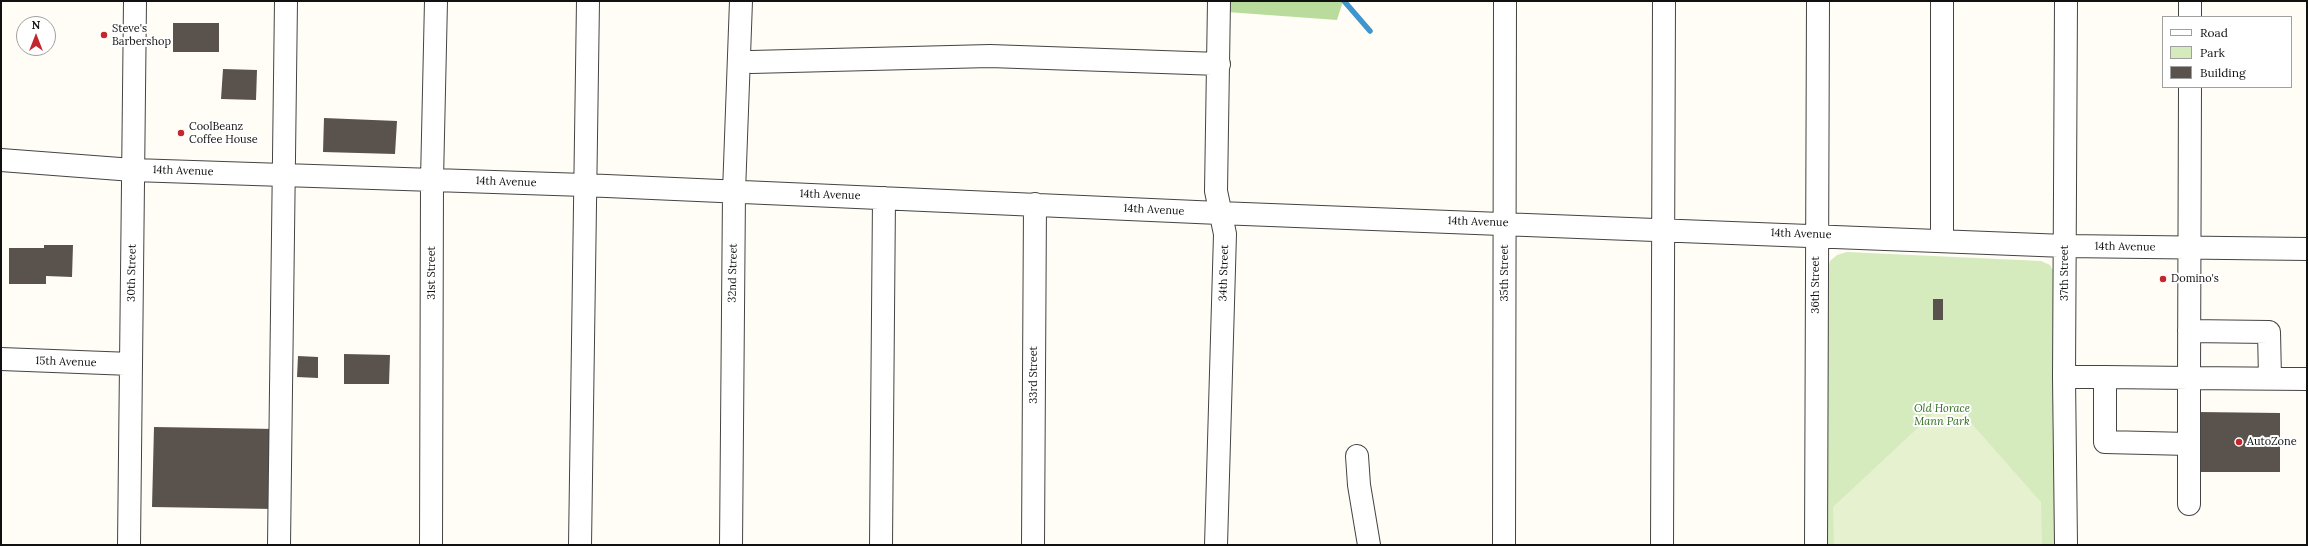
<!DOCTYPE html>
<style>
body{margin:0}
#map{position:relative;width:2308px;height:546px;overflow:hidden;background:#fffdf5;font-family:Lora,serif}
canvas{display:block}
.frame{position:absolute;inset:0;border:2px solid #111;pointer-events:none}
.legend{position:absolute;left:2162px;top:16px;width:130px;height:72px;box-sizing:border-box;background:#fff;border:1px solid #a0a0a0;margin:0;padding:5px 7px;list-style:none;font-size:12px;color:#111}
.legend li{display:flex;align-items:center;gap:8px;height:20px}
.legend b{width:20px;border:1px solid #a0a0a0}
.north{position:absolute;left:16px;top:16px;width:40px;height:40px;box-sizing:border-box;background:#fff;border:1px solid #a0a0a0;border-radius:50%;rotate:0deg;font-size:11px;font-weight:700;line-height:16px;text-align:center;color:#111}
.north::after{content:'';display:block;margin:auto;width:14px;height:18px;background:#c4262e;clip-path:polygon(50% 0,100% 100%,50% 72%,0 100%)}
</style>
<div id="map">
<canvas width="2308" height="546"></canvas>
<div class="frame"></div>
<ul class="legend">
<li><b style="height:5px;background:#fff"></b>Road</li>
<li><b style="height:11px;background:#d5ebbd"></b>Park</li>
<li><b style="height:11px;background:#5a524d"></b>Building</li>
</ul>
<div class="north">N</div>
</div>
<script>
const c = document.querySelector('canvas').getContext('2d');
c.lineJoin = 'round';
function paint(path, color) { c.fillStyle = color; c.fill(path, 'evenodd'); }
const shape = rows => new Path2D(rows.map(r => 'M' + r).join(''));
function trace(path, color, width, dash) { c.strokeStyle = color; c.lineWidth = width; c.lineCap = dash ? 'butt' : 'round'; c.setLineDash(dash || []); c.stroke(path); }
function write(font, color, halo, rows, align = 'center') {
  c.font = font + ' Lora,serif'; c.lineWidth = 4; c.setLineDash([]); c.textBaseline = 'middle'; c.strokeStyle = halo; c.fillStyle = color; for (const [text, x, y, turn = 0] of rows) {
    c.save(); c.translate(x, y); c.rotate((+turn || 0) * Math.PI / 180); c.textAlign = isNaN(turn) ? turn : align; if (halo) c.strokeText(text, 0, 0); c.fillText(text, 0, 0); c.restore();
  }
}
paint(shape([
 [1847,252,2041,261,2050,265,2054,272,2056,286,2055,545,1827,545,1828,269,1830,261,1837,255]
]), '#d5ebbd');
paint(shape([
 [1227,1,1343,1,1337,20,1227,12]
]), '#b9dc9c');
paint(shape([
 [1940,407,1957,407,2041,502,2042,545,1834,545,1833,507]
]), '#e6f2cf');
trace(shape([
 [1344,1,1370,31]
]), '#3f96cf', 5.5);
paint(shape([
 [173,23,219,23,219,52,173,52],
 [223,69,257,70,256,100,221,99],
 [324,118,397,121,395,154,323,152],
 [44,245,73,245,72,277,46,276,46,284,9,284,9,248,44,248],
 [1933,299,1943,299,1943,320,1933,320],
 [344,354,390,355,389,384,344,384],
 [298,356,318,357,318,378,297,377],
 [2198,412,2280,413,2280,472,2198,472],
 [154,427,276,429,274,509,152,507]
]), '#5a524d');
const minor = shape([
 [2190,17,2190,1],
 [751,62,990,56,1219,64],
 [2190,87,2189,378,2307,379],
 [1,160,133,170,584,185,1219,213,2065,246,2307,249],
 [1942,240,1942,1],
 [2189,331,2269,332,2270,378],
 [1,359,131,364],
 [2064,377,2105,377,2189,378,2189,444,2105,442,2105,377],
 [2189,444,2189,504],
 [1357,456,1359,485,1369,545],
 [129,545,135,1],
 [279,545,286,1],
 [431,545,432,180,436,1],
 [580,545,588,1],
 [731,545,734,192,741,1],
 [881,545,884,198],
 [1033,545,1035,204],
 [1216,545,1225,234,1216,191,1219,1],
 [1504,545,1505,1],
 [1662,545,1664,1],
 [1816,545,1818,1],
 [2066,545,2064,377,2066,1]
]);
trace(minor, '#444', 24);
trace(minor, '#fff', 22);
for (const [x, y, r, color] of [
 [104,35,4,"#c4262e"],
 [181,133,4,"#c4262e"],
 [2163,279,4,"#c4262e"],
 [2239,442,4,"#c4262e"]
]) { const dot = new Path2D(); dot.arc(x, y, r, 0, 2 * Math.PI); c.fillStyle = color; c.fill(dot); trace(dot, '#fff', 1.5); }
write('11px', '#111', '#fff', [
 ["Steve's",112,29],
 ["Barbershop",112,42],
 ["CoolBeanz",189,127],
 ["Coffee House",189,140],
 ["Domino's",2171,279],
 ["AutoZone",2247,442]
], 'left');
write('11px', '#111', '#fff', [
 ["14th Avenue",183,171,2],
 ["14th Avenue",506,182,2],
 ["14th Avenue",830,195,2],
 ["14th Avenue",1154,210,3],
 ["14th Avenue",1478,222,2],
 ["14th Avenue",1801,234,2],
 ["14th Avenue",2125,247,1],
 ["30th Street",132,273,-89],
 ["31st Street",432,273,-90],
 ["32nd Street",733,273,-89],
 ["34th Street",1224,273,-88],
 ["35th Street",1505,273,-90],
 ["37th Street",2065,273,-90],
 ["36th Street",1816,285,-90],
 ["15th Avenue",66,362,2],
 ["33rd Street",1034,375,-90]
]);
write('italic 11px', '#2f6b1f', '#fff', [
 ["Old Horace",1942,409],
 ["Mann Park",1942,422]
]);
</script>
